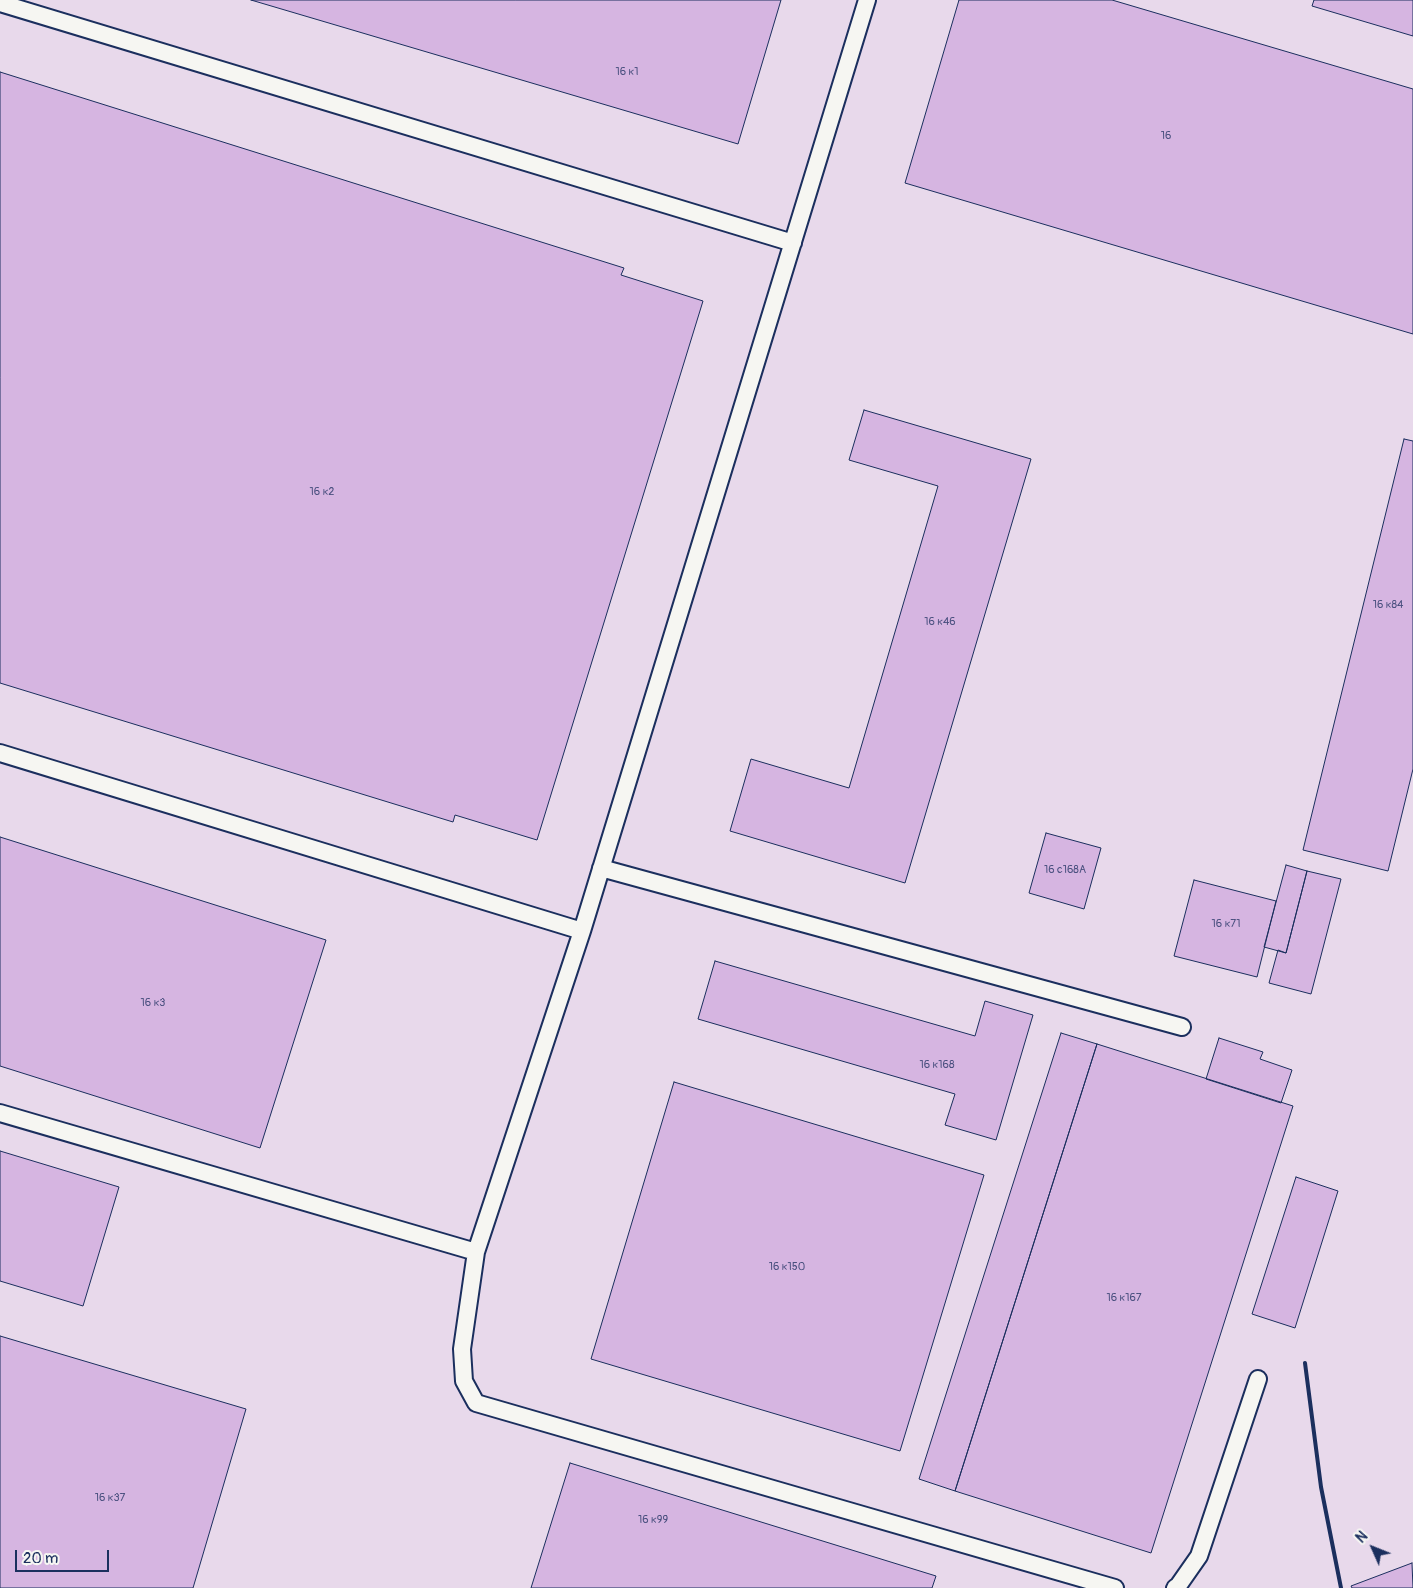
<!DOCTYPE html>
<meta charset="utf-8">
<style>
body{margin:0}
#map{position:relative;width:1413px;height:1588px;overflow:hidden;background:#f0e9ef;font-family:Pangolin,sans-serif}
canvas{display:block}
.north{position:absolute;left:1348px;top:1523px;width:50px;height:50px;-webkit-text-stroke:4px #f6f6f2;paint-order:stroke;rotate:314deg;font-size:14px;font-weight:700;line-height:20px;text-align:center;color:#1b2f5e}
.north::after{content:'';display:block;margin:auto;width:18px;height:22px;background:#1b2f5e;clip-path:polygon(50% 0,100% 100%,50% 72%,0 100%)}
.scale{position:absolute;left:15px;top:1550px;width:94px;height:22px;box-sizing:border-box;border:2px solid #1b2f5e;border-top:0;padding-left:6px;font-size:15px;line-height:18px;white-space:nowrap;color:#1b2f5e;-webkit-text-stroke:4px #f6f6f2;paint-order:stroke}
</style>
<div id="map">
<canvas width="1413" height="1588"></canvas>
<div class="north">N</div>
<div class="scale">20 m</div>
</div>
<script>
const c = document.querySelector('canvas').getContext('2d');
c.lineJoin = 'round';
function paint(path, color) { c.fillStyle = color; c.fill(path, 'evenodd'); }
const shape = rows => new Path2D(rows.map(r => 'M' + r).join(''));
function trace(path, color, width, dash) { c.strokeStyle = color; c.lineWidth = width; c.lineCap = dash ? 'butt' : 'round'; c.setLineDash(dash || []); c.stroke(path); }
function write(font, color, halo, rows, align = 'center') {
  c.font = font + ' Pangolin,sans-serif'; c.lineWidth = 4.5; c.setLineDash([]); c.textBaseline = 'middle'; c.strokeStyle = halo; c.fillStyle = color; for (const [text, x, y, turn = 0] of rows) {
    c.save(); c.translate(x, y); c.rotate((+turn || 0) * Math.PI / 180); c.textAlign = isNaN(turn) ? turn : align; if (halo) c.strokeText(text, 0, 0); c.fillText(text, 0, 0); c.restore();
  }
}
paint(shape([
 [0,0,1413,0,1413,1588,0,1588]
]), '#e8d9eb');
const building = shape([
 [251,0,781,0,738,144,251,0],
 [959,0,1112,0,1413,89,1413,334,905,183,959,0],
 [1314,0,1413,0,1413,36,1312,6,1314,0],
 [0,72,624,268,621,275,703,301,537,840,455,815,453,822,0,683,0,72],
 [864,410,1031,459,905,883,730,831,751,759,849,788,938,486,849,460,864,410],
 [1404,439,1413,441,1413,769,1388,871,1303,850,1404,439],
 [1046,833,1101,848,1084,909,1029,893,1046,833],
 [0,837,326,940,260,1148,0,1066,0,837],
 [1286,865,1307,871,1286,953,1264,947,1286,865],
 [1307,871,1341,879,1311,994,1269,983,1278,950,1286,953,1307,871],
 [1194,880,1276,901,1257,977,1174,956,1194,880],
 [715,961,975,1036,985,1001,1033,1015,996,1140,945,1125,955,1094,698,1019,715,961],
 [1061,1033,1097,1044,955,1491,919,1479,1061,1033],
 [1219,1038,1263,1052,1260,1059,1292,1070,1281,1103,1206,1079,1219,1038],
 [1097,1044,1293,1106,1151,1553,955,1491,1097,1044],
 [674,1082,984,1175,900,1451,591,1359,674,1082],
 [0,1151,119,1187,83,1306,0,1281,0,1151],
 [1296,1177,1338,1191,1295,1328,1252,1314,1296,1177],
 [0,1336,246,1409,193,1588,0,1588,0,1336],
 [570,1463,936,1576,932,1588,531,1588,570,1463],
 [1412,1563,1413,1588,1352,1588,1351,1586,1412,1563]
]);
paint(building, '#d6b5e1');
trace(building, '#1b2f5e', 1);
const service = shape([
 [867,0,582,931,476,1252,462,1349,464,1381,476,1403,1115,1588],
 [0,3,793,243],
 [0,753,582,931],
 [601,868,1182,1027],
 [0,1113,476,1252],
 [1175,1588,1178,1586,1199,1556,1258,1379]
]);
trace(service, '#1b2f5e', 20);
trace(service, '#f6f6f2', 16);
trace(shape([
 [1305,1363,1321,1487,1341,1588]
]), '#1b2f5e', 4);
write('11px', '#4a507f', null, [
 ["16 к1",627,72],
 ["16",1166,136],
 ["16 к2",322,492],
 ["16 к84",1388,605],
 ["16 к46",940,622],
 ["16 c168A",1065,870],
 ["16 к71",1226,924],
 ["16 к3",153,1003],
 ["16 к168",937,1065],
 ["16 к150",787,1267],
 ["16 к167",1124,1298],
 ["16 к37",110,1498],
 ["16 к99",653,1520]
]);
</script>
